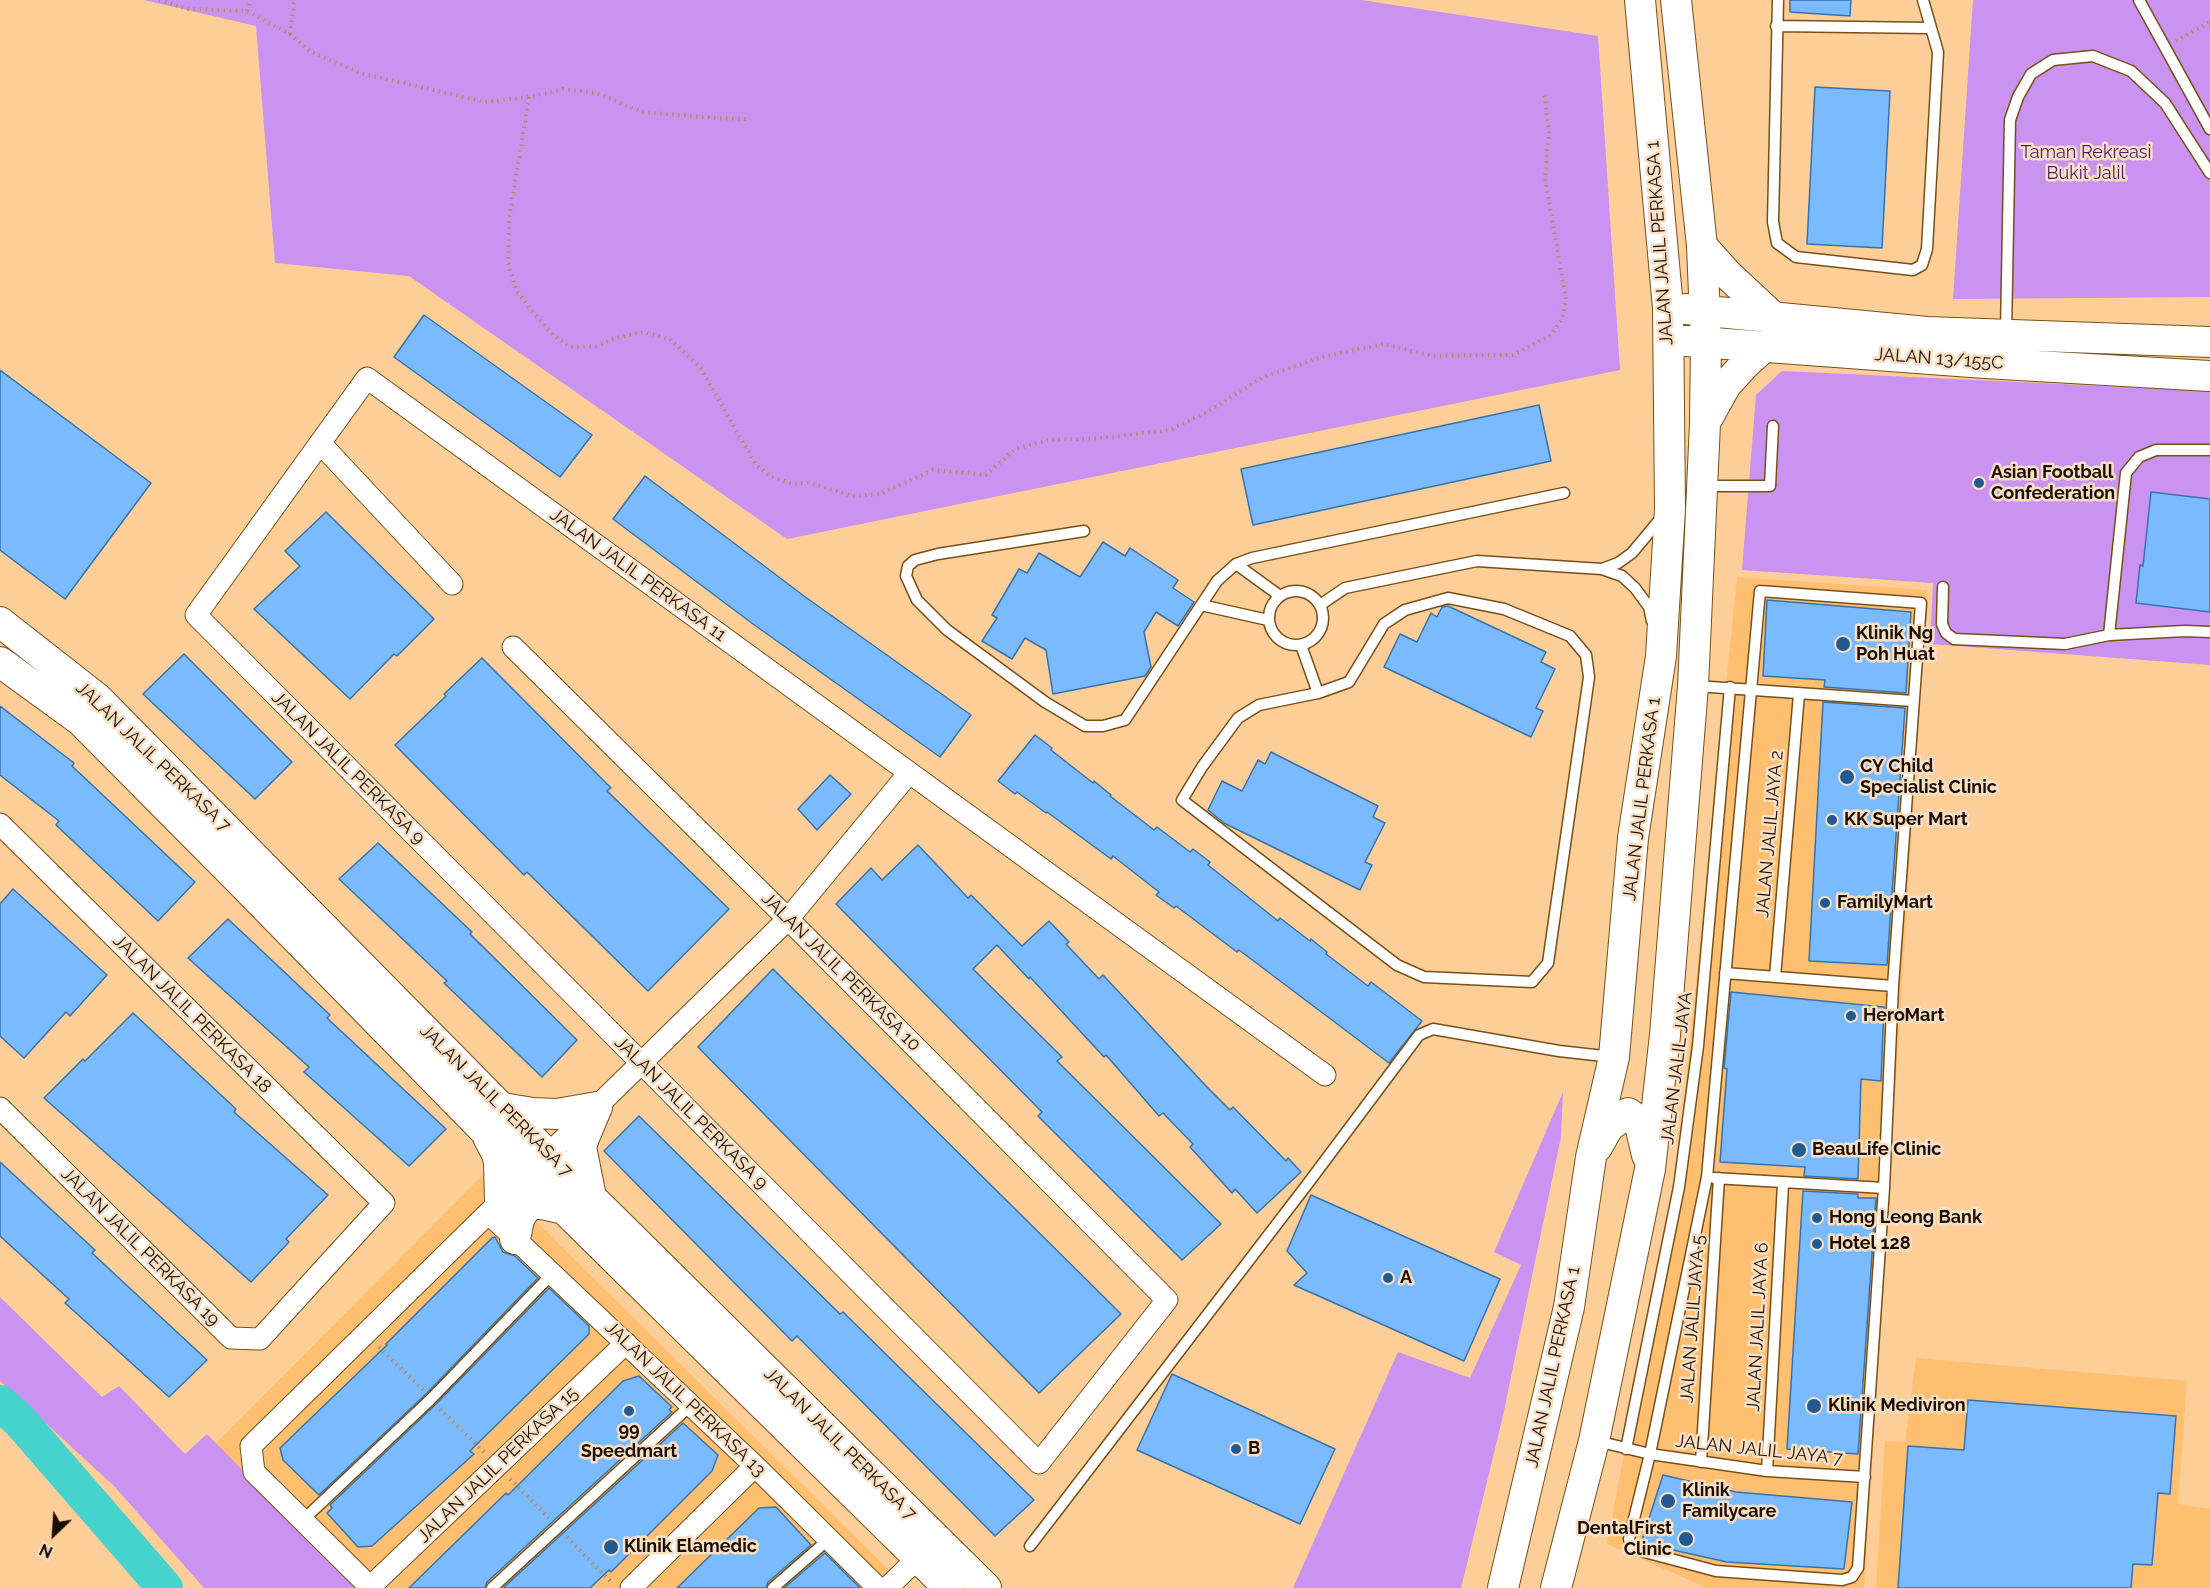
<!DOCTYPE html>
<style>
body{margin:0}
#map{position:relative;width:2210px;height:1588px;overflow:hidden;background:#fdce97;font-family:Raleway,sans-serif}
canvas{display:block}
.north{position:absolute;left:24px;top:1504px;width:60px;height:60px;-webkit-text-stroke:4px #f8e0c5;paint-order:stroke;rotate:205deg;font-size:16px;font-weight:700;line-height:24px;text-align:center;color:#1d0c00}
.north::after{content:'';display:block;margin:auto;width:21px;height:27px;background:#1d0c00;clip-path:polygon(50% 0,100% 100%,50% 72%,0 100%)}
</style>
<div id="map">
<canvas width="2210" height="1588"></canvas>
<div class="north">N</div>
</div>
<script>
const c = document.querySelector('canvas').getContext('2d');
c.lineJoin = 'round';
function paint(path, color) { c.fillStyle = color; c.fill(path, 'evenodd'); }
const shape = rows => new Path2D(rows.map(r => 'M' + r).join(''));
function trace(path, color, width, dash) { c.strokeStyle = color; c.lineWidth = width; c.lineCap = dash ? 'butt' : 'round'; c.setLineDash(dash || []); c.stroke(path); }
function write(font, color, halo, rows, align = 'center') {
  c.font = font + ' Raleway,sans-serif'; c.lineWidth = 5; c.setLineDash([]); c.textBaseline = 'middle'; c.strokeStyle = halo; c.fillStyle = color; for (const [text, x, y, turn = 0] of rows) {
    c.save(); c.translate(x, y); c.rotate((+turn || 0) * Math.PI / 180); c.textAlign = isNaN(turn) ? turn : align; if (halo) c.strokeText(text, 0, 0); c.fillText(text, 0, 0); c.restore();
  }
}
paint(shape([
 [1737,577,1927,590,1864,1588,1707,1588,1607,1544,1676,1181],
 [486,1172,905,1586,903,1588,339,1588,204,1455],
 [1916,1358,2187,1381,2178,1504,2210,1509,2210,1588,1876,1588,1885,1441,1905,1442]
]), '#ffbf71');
paint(shape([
 [144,0,1361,0,1598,36,1620,370,787,539,409,276,275,263,256,26],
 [1973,0,2210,0,2210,297,1953,299],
 [1782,371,2210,391,2210,665,1930,644,1933,583,1742,570,1756,395],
 [1563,1092,1561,1137,1502,1420,1461,1588,1293,1588,1398,1352,1470,1378,1521,1265,1494,1252],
 [0,1297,102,1397,119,1386,185,1454,207,1434,358,1588,204,1588,115,1487,0,1381]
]), '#ca92f1');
trace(shape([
 [0,1403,20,1421,165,1588]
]), '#47d3cd', 36);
const building = shape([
 [1790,0,1851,0,1850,16,1790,12,1790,0],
 [1815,87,1890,91,1882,248,1807,244,1815,87],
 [424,315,592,435,560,477,394,357,424,315],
 [0,370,151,483,65,599,0,550,0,370],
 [1539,405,1551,461,1253,525,1241,469,1539,405],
 [645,476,804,596,971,715,940,757,753,624,613,519,645,476],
 [2151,492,2210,499,2210,612,2136,603,2140,565,2143,566,2151,492],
 [326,512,434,619,397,656,394,654,350,699,254,609,300,566,285,551,326,512],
 [1103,542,1125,556,1130,548,1178,580,1173,588,1194,602,1178,626,1156,612,1144,632,1151,667,1145,676,1053,694,1046,650,1025,638,1012,659,982,641,997,618,992,615,1019,569,1027,573,1039,553,1080,577,1103,542],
 [1767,600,1911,612,1906,693,1824,687,1825,680,1763,676,1767,600],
 [1448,606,1546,652,1541,662,1555,669,1536,708,1543,711,1531,737,1384,667,1400,634,1417,642,1431,613,1437,617,1442,607,1448,606],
 [184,654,292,762,255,799,143,694,184,654],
 [482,658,611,788,607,791,729,909,648,991,527,872,524,875,395,745,446,696,444,694,482,658],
 [1823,702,1905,708,1887,965,1809,961,1823,702],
 [0,706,74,763,72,766,195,882,158,921,56,825,59,821,0,775,0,706],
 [1035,735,1052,748,1051,750,1093,783,1094,781,1111,795,1110,796,1154,830,1157,827,1190,852,1193,849,1210,862,1208,865,1278,921,1280,918,1310,941,1311,939,1327,952,1326,954,1368,986,1371,982,1422,1021,1389,1063,1239,950,1237,952,1176,906,1174,908,1156,895,1159,892,1113,856,1111,859,1047,812,1046,813,1017,792,1015,794,998,781,1035,735],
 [1271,752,1378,806,1373,817,1385,823,1365,862,1372,865,1360,890,1224,823,1208,810,1222,781,1242,791,1258,760,1265,764,1271,752],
 [830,775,851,794,817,830,798,809,830,775],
 [378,843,472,932,470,934,577,1040,542,1077,444,983,447,981,339,879,378,843],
 [918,845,968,898,971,895,1022,946,1049,921,1069,942,1066,944,1099,979,1103,975,1206,1086,1230,1110,1233,1107,1286,1161,1288,1158,1301,1172,1257,1213,1235,1189,1232,1193,1190,1147,1193,1144,1163,1113,1159,1116,1106,1055,1104,1057,1030,977,1029,979,997,945,973,969,1062,1057,1057,1061,1221,1224,1182,1260,1038,1116,1042,1112,836,904,871,868,882,880,918,845],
 [13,889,107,975,70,1016,66,1012,24,1058,0,1036,0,904,13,889],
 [228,919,330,1015,327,1018,446,1129,409,1166,304,1072,309,1067,188,958,228,919],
 [773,969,1121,1314,1039,1393,698,1047,773,969],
 [1731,992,1884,1007,1881,1081,1861,1079,1858,1179,1804,1176,1805,1167,1720,1162,1727,1069,1724,1068,1731,992],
 [133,1013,236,1109,234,1112,328,1195,286,1239,289,1242,251,1282,44,1098,83,1059,85,1061,133,1013],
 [639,1116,840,1314,843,1312,1034,1500,995,1536,797,1336,792,1341,604,1151,639,1116],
 [0,1162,95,1250,92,1253,207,1360,169,1397,65,1303,69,1299,0,1236,0,1162],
 [1803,1191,1858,1194,1858,1198,1876,1198,1858,1454,1787,1449,1803,1191],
 [1311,1195,1500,1279,1464,1361,1294,1285,1307,1273,1287,1251,1311,1195],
 [495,1237,503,1252,515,1256,538,1278,426,1394,319,1495,283,1460,280,1448,387,1345,386,1344,492,1238,495,1237],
 [549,1288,589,1326,589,1334,470,1451,474,1454,372,1546,358,1547,327,1513,332,1508,330,1505,436,1404,549,1288],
 [1172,1374,1335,1449,1300,1524,1137,1450,1172,1374],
 [639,1376,672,1407,669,1410,672,1412,487,1582,485,1588,409,1588,506,1493,508,1495,623,1381,639,1376],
 [1968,1400,2176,1416,2170,1494,2158,1493,2152,1565,2133,1564,2131,1588,1898,1588,1908,1446,1964,1450,1968,1400],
 [683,1423,718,1455,712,1471,611,1572,609,1570,590,1588,503,1588,683,1423],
 [1663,1475,1736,1492,1852,1502,1844,1569,1727,1562,1641,1543,1663,1475],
 [776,1507,811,1545,768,1582,766,1588,677,1588,759,1508,776,1507],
 [825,1553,860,1588,784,1588,825,1553]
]);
paint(building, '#7abbff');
trace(building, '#3872ac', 1.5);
const lane = shape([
 [1778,0,1773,222,1777,243,1796,257,1913,270,1922,265,1927,249,1938,52,1923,0],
 [2139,0,2210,129],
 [1776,26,1930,28],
 [2006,332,2010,120,2018,97,2031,74,2053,60,2093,56,2131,71,2165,103,2210,173],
 [1705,486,1770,486,1773,426],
 [1084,531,938,554,915,560,908,566,906,576,917,600,947,630,1045,702,1085,726,1103,726,1125,720,1217,581,1236,564,1252,558,1564,493],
 [1236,564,1280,596],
 [1602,569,1618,563,1632,553,1662,517],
 [1943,587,1942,624,1946,633,1954,639,2065,644,2109,635,2185,631,2210,632],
 '1269 618a27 27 0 1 1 54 0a27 27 0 1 1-54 0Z',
 [1760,591,1921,603,1893,986,1884,1188,1858,1568,1852,1577,1842,1580,1716,1571,1637,1550,1631,1545,1629,1539,1650,1454,1707,1177,1760,591],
 [1448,598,1504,609,1570,636,1586,655,1589,677,1548,963,1532,982,1424,977,1397,965,1182,800,1202,767,1238,718,1259,705,1318,693,1349,682,1384,624,1405,610,1448,598],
 [1201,605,1268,620],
 [1320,605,1345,588,1477,561,1602,569,1622,576,1635,588,1649,607,1652,621],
 [2109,635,2126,473,2139,457,2156,450,2210,450],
 [1301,645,1318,693],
 [1696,686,1913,701],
 [1725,973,1893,986],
 [1775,977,1799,694],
 [1714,1178,1884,1188],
 [1597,1441,1650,1454,1767,1471,1865,1477],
 [1626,1449,1679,1187,1698,1046,1730,687],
 [1701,1462,1719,1178],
 [1767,1471,1783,1184],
 [302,1521,431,1399,552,1274],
 [1030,1546,1306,1186,1419,1035,1433,1029,1559,1051,1613,1057],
 [492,1588,691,1405],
 [773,1588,829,1539]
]);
const street = shape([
 [320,443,452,584],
 [513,647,788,919,1167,1300,1039,1463,196,615,367,378,1325,1075],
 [0,824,384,1203,260,1339,231,1338,0,1108],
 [489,1214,755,1466,878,1588],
 [370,1587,626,1343],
 [371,1588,254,1472,251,1446,788,919,909,773],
 [631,1588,755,1466],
 [887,1588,919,1557]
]);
const secondary = shape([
 [1702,246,1727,274,1773,317],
 [1686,309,1927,332,2210,342],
 [1686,341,1985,363,2210,376],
 [1706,421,1726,385,1746,363,1765,346],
 [0,622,97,698,531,1138,986,1588],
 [0,662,80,720,230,871,485,1131,949,1588],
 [502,1108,533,1113,557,1114,597,1107],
 [488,1137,497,1154,499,1162,500,1203],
 [1597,1147,1609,1126,1628,1113,1639,1121,1647,1155],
 [591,1197,581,1147,584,1138,597,1107],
 [515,1239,519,1219,526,1208,533,1204,542,1204,565,1209],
 [1503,1588,1569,1307,1591,1157,1614,1057,1633,838,1661,656,1670,509,1668,308,1640,0],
 [1556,1588,1594,1441,1650,1169,1665,1035,1693,686,1705,423,1706,341,1702,246,1676,0]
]);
trace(lane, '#774f17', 13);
trace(street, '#774f17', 23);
trace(secondary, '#774f17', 32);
trace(shape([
 [159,0,188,9,247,11,290,34,309,51,360,73,485,102,529,97,563,89,596,93,642,112,715,118,748,119],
 [247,11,251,0],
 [290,34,294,4,296,0],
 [2176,41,2210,22],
 [529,97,509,219,508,263,516,290,533,312,554,336,571,347,596,346,616,338,644,332,670,339,700,367,756,465,772,477,793,484,810,483,852,496,880,494,933,470,986,475,1015,449,1049,440,1102,438,1169,430,1207,412,1263,377,1322,357,1383,344,1433,356,1513,355,1551,335,1562,319,1566,300,1545,178,1549,132,1544,92],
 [379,1347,423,1390],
 [440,1409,484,1452],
 [510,1479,549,1518],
 [567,1537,612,1583]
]), '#b38e65', 4, [1.5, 4.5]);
trace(lane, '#fff', 10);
trace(street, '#fff', 21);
trace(secondary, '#fff', 30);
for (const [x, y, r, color] of [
 [1979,483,6,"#215a91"],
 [1843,644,8,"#215a91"],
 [1847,777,8,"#215a91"],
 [1832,820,6,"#215a91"],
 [1825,903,6,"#215a91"],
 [1851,1016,6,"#215a91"],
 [1799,1150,8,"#215a91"],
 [1817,1218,6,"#215a91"],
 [1817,1244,6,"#215a91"],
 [1388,1278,6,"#215a91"],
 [1814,1406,8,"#215a91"],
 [629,1411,6,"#215a91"],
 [1236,1449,6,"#215a91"],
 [1668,1501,8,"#215a91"],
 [1686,1539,8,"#215a91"],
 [611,1547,8,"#215a91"]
]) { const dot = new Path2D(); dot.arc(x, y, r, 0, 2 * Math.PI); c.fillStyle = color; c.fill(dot); trace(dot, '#f8e0c5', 2); }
write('18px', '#50186e', '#f8e0c5', [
 ["Taman Rekreasi",2086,153],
 ["Bukit Jalil",2086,174]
]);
write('18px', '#1d0c00', '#f8e0c5', [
 ["JALAN JALIL PERKASA 1",1660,243,-94],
 ["JALAN 13/155C",1939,359,4],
 ["JALAN JALIL PERKASA 11",638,575,36],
 ["JALAN JALIL PERKASA 7",153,757,44],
 ["JALAN JALIL PERKASA 9",348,768,45],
 ["JALAN JALIL PERKASA 1",1642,799,-83],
 ["JALAN JALIL JAYA 2",1770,834,-85],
 ["JALAN JALIL PERKASA 10",841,972,45],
 ["JALAN JALIL PERKASA 18",192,1014,45],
 ["JALAN JALIL JAYA",1677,1068,-83],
 ["JALAN JALIL PERKASA 7",496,1101,45],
 ["JALAN JALIL PERKASA 9",691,1113,45],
 ["JALAN JALIL PERKASA 19",140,1247,45],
 ["JALAN JALIL JAYA 5",1693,1319,-86],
 ["JALAN JALIL JAYA 6",1758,1327,-87],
 ["JALAN JALIL PERKASA 1",1553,1367,-78],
 ["JALAN JALIL PERKASA 13",685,1399,44],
 ["JALAN JALIL PERKASA 7",840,1444,45],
 ["JALAN JALIL JAYA 7",1759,1450,6],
 ["JALAN JALIL PERKASA 15",498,1465,-44]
]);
write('bold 18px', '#1d0c00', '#f8e0c5', [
 ["Asian Football",1991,473],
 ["Confederation",1991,494],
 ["Klinik Ng",1856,634],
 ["Poh Huat",1856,655],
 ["CY Child",1860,767],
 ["Specialist Clinic",1860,788],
 ["KK Super Mart",1844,820],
 ["FamilyMart",1837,903],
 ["HeroMart",1863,1016],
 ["BeauLife Clinic",1812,1150],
 ["Hong Leong Bank",1829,1218],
 ["Hotel 128",1829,1244],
 ["A",1400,1278],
 ["Klinik Mediviron",1828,1406],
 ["99",629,1431,"center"],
 ["Speedmart",629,1452,"center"],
 ["B",1248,1449],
 ["Klinik",1682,1491],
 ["Familycare",1682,1512],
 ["DentalFirst",1672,1529,"right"],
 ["Clinic",1672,1550,"right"],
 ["Klinik Elamedic",624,1547]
], 'left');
</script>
